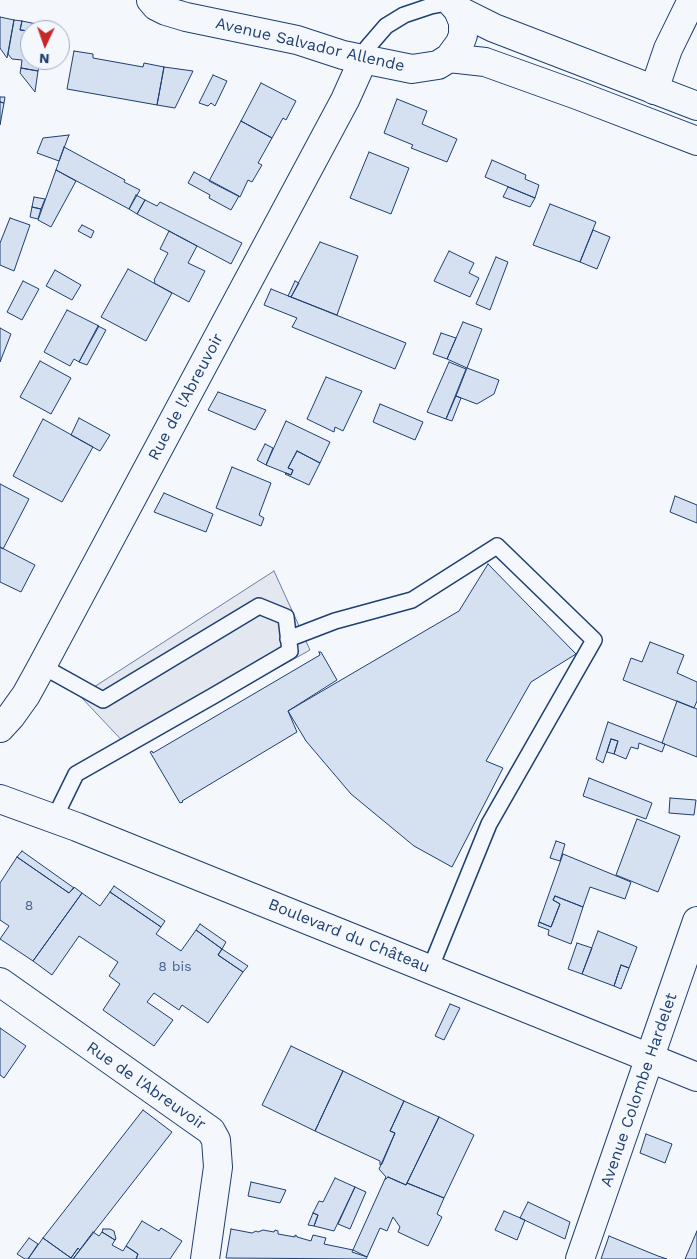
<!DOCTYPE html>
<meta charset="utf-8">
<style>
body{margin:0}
#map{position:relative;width:697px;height:1259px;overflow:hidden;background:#f4f7fb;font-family:"Work Sans",sans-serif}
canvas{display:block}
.north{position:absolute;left:20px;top:20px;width:50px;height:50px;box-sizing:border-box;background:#f4f7fb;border:1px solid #9eadc5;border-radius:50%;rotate:183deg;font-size:14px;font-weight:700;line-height:20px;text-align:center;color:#1d3f73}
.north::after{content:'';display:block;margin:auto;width:18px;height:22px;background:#c62828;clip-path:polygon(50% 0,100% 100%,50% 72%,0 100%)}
</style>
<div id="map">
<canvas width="697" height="1259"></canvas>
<div class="north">N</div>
</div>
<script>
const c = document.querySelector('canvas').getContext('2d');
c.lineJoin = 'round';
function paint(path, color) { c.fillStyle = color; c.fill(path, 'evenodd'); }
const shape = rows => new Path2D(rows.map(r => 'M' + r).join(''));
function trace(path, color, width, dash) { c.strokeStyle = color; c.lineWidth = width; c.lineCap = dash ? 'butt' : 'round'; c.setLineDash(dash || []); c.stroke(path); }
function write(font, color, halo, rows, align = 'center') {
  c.font = font + ' "Work Sans",sans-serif'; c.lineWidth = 4; c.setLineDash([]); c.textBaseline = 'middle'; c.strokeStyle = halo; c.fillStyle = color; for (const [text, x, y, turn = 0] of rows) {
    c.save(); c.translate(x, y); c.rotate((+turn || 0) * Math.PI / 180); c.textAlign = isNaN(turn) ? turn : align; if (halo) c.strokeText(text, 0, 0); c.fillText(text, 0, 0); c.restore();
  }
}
const parking = shape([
 [274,571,310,650,131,750,80,696,274,571]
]);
paint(parking, '#e3e8f0');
trace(parking, '#687fa3', 1);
const building = shape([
 [0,17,14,20,7,58,0,48,0,17],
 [14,20,22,21,20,30,30,31,30,29,37,30,30,30,30,60,41,60,38,71,21,68,22,60,12,59,8,54,14,20],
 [22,21,46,26,46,30,30,29,30,31,20,30,22,21],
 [74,51,93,54,93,58,143,67,144,63,164,67,157,105,67,89,74,51],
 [164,67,193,71,175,108,157,105,164,67],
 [21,68,38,71,35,92,20,73,21,68],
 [213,75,227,81,215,106,211,103,208,106,199,103,213,75],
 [261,83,296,101,286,120,283,118,272,138,241,121,261,83],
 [0,97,5,97,4,103,0,102,0,97],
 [397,99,427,111,422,124,457,139,447,162,411,148,413,145,384,133,397,99],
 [0,102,4,103,0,125,0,102],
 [241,121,272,138,258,163,262,165,252,182,248,180,240,197,209,181,241,121],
 [69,135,59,161,37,153,43,138,69,135],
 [64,147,125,180,124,182,140,190,129,209,56,170,64,147],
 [369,152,409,168,391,214,350,198,369,152],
 [492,160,526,175,525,179,539,185,535,198,485,177,492,160],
 [56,170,76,181,51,227,38,220,56,170],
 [194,172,239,196,231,210,209,198,210,195,188,183,194,172],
 [508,187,535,198,530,207,503,197,508,187],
 [136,195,145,200,137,214,129,209,136,195],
 [34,197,45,199,41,209,32,207,34,197],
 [145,200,157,206,160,202,242,243,231,264,137,214,145,200],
 [550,204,596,222,580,262,533,245,550,204],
 [32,207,41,209,38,219,30,217,32,207],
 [10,218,30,225,14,271,0,265,0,243,10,218],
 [82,225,94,231,91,238,78,231,82,225],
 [593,230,610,237,597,269,580,262,593,230],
 [169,231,197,246,188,263,205,271,189,302,154,283,155,281,154,280,168,253,160,249,169,231],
 [320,242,358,256,337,315,291,297,320,242],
 [449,251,474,263,469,273,479,278,470,297,434,281,449,251],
 [496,257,508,262,490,310,476,304,496,257],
 [128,269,172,293,146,341,101,317,128,269],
 [55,270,81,285,72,300,46,286,55,270],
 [23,281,39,289,22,320,7,312,23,281],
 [295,281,299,283,291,297,288,296,295,281],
 [271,289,406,343,395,369,292,327,297,318,264,305,271,289],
 [67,310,99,326,79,362,74,359,70,366,44,352,67,310],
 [463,322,482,329,467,368,447,359,463,322],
 [98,326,106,330,87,365,79,362,98,326],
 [0,328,11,334,0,362,0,328],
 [441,333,456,338,447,359,433,354,441,333],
 [40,361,71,378,51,414,20,397,40,361],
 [449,362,466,369,446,419,427,412,449,362],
 [467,368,499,380,494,394,477,404,456,396,467,368],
 [326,377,362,391,343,431,335,427,334,432,307,419,326,377],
 [218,392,266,410,255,430,208,410,218,392],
 [456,396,461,398,452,421,446,419,456,396],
 [380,404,423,422,415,440,373,422,380,404],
 [79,418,110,435,100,451,71,435,79,418],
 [43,419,93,447,62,502,13,476,43,419],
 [286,421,330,442,320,463,297,451,288,468,293,470,291,475,266,465,286,421],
 [265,444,273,448,266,465,257,460,265,444],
 [297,451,320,463,309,485,285,474,286,473,291,475,293,470,288,468,297,451],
 [232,467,271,483,259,515,264,518,261,526,216,508,232,467],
 [0,484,29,499,3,549,0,547,0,484],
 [164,493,213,514,206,532,154,512,164,493],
 [675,496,697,505,697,523,670,512,675,496],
 [0,547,35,565,21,592,0,582,0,547],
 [488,564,576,654,531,682,486,761,503,768,452,867,414,846,351,794,306,741,288,711,459,611,488,564],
 [650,642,684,655,677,673,697,682,697,701,694,708,623,680,631,658,642,662,650,642],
 [319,652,321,652,337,680,288,711,297,732,182,801,183,802,180,803,150,752,152,751,153,753,320,655,319,652],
 [677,701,697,709,697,757,662,743,677,701],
 [608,722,665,744,662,752,639,743,638,749,631,747,626,759,614,754,618,741,611,739,603,763,596,759,608,722],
 [611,739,618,741,614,754,607,752,611,739],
 [589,778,652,803,646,819,583,796,589,778],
 [670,798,696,800,694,815,669,813,670,798],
 [637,819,680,836,658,892,616,875,637,819],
 [556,841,565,844,560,861,550,858,556,841],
 [22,851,74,888,69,893,17,857,22,851],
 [563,854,631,882,625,899,590,887,583,907,555,896,553,900,560,904,551,927,539,922,563,854],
 [17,857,69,893,74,887,82,893,33,961,0,939,9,926,0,920,0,883,17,857],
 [114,886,165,921,161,927,110,892,114,886],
 [110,892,161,927,156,934,181,951,196,930,222,949,218,955,243,972,208,1023,182,1005,179,1010,154,993,147,1002,173,1020,154,1046,103,1010,120,984,109,976,118,962,79,936,52,975,33,961,82,893,100,906,110,892],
 [555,896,583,907,571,944,548,935,549,930,538,926,539,922,551,927,560,904,553,900,555,896],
 [200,924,226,942,222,949,196,930,200,924],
 [598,931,637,947,629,968,621,965,614,986,582,974,598,931],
 [577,943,592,948,582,974,568,969,577,943],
 [222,949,248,966,243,972,218,955,222,949],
 [621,965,629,968,621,989,614,986,621,965],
 [450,1004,460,1008,444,1040,435,1036,450,1004],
 [0,1028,26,1046,4,1078,0,1075,0,1028],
 [291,1046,343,1071,315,1131,262,1105,291,1046],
 [343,1071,404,1101,390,1131,395,1133,382,1164,380,1165,380,1161,315,1131,343,1071],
 [404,1101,439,1117,406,1185,388,1177,386,1179,385,1179,386,1177,379,1169,395,1133,390,1131,404,1101],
 [143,1110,172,1132,80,1250,78,1248,71,1258,43,1238,143,1110],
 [439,1117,474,1135,444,1198,407,1183,439,1117],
 [646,1134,672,1144,665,1163,640,1153,646,1134],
 [388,1177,406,1185,407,1183,444,1198,437,1214,442,1217,428,1246,398,1232,400,1227,393,1217,387,1231,380,1228,367,1257,352,1252,385,1179,386,1179,388,1177],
 [335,1178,355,1187,334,1231,314,1226,318,1215,313,1213,319,1201,323,1202,335,1178],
 [251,1182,286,1190,280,1203,248,1196,251,1182],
 [355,1187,366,1192,350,1229,338,1224,355,1187],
 [528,1202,570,1222,565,1239,520,1218,528,1202],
 [504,1211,525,1220,517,1240,495,1230,504,1211],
 [313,1213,318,1215,314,1226,308,1225,313,1213],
 [142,1221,159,1231,161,1228,182,1241,170,1259,136,1259,138,1254,126,1246,142,1221],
 [103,1229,110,1229,114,1231,116,1239,115,1240,102,1232,103,1229],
 [231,1229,252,1233,256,1231,258,1232,263,1230,274,1232,275,1230,278,1231,278,1234,295,1237,295,1235,297,1236,297,1237,311,1241,313,1235,326,1238,324,1244,353,1250,367,1257,366,1259,226,1258,231,1229],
 [697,1231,697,1259,685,1259,697,1231],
 [93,1232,99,1236,102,1232,115,1240,112,1245,123,1251,126,1246,138,1254,136,1259,73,1259,93,1232],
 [609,1236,658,1256,667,1259,601,1259,609,1236],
 [29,1238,38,1244,28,1259,25,1259,17,1254,29,1238],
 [43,1238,71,1258,78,1248,80,1250,73,1259,28,1259,43,1238]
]);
paint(building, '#d5e0f0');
trace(building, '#1d3f73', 1);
const service = shape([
 [363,60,367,48,386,26,404,15,431,6,452,2],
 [288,639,335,621,412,600,497,546,594,640,489,824,430,969],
 [42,666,103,700,259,606,286,617,290,651,213,696,76,774,54,819]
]);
const minor = shape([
 [654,90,668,49,692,0],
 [0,728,11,716,26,695,42,666,345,100,363,60],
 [0,982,211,1131,216,1140,218,1167,205,1259],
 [580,1259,697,921]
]);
const tertiary = shape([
 [0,799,77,827,697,1077]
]);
const secondary = shape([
 [151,0,156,6,166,11,186,17,297,40,343,55,412,69,438,65,449,58,485,62,577,95,697,141],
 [449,0,458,10,494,28,697,106],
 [449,58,460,43,463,35,463,22,458,10]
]);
trace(service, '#1d3f73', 18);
trace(minor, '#1d3f73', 30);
trace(tertiary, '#1d3f73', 30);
trace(secondary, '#1d3f73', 30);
trace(service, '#f4f7fb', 15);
trace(minor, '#f4f7fb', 28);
trace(tertiary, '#f4f7fb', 28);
trace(secondary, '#f4f7fb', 28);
write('14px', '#4b6792', null, [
 ["8",29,906],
 ["8 bis",175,967]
]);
write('16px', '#1d3f73', '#f4f7fb', [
 ["Avenue Salvador Allende",310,45,13],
 ["Rue de l'Abreuvoir",186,397,-62],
 ["Boulevard du Château",349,936,22],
 ["Rue de l'Abreuvoir",146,1086,35],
 ["Avenue Colombe Hardelet",639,1090,-71]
]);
</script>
